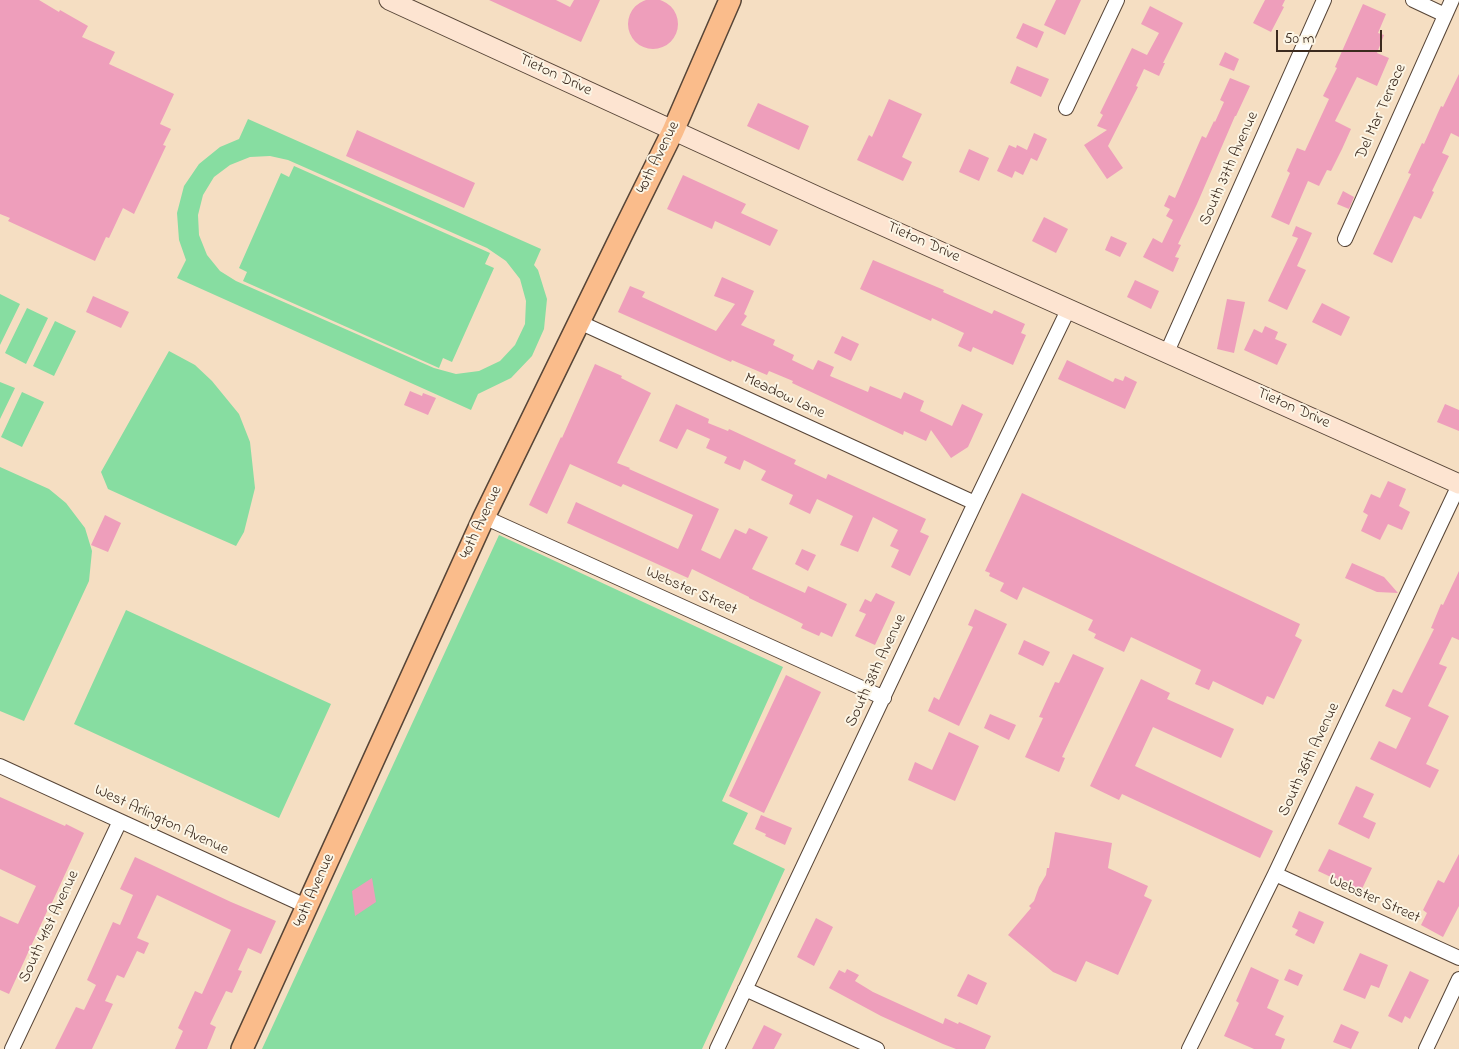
<!DOCTYPE html>
<style>
body{margin:0}
#map{position:relative;width:1459px;height:1049px;overflow:hidden;background:#f5dec2;font-family:"Indie Flower",sans-serif}
canvas{display:block}
.scale{position:absolute;left:1276px;top:30px;width:106px;height:22px;box-sizing:border-box;border:2px solid #3b2a1e;border-top:0;padding-left:6px;font-size:15px;line-height:18px;white-space:nowrap;color:#3b2a1e;-webkit-text-stroke:4px #fcf5e5;paint-order:stroke}
</style>
<div id="map">
<canvas width="1459" height="1049"></canvas>
<div class="scale">50 m</div>
</div>
<script>
const c = document.querySelector('canvas').getContext('2d');
c.lineJoin = 'round';
function paint(path, color) { c.fillStyle = color; c.fill(path, 'evenodd'); }
const shape = rows => new Path2D(rows.map(r => 'M' + r).join(''));
function trace(path, color, width, dash) { c.strokeStyle = color; c.lineWidth = width; c.lineCap = dash ? 'butt' : 'round'; c.setLineDash(dash || []); c.stroke(path); }
function write(font, color, halo, rows, align = 'center') {
  c.font = font + ' "Indie Flower",sans-serif'; c.lineWidth = 4; c.setLineDash([]); c.textBaseline = 'middle'; c.strokeStyle = halo; c.fillStyle = color; for (const [text, x, y, turn = 0] of rows) {
    c.save(); c.translate(x, y); c.rotate((+turn || 0) * Math.PI / 180); c.textAlign = isNaN(turn) ? turn : align; if (halo) c.strokeText(text, 0, 0); c.fillText(text, 0, 0); c.restore();
  }
}
paint(shape([
 [248,119,541,249,534,265,538,270,547,299,544,329,532,356,511,378,478,394,471,410,177,278,186,260,179,240,177,213,184,186,199,164,220,147,239,139],
 [270,156,288,160,487,248,506,261,520,279,526,301,525,324,515,345,500,361,479,371,456,374,434,368,236,281,220,271,207,255,199,235,198,215,203,195,214,177,230,165,250,157],
 [294,166,490,253,485,264,494,268,452,362,443,358,439,368,243,281,247,272,239,268,281,173,289,177],
 [0,294,20,304,0,345],
 [27,308,48,318,26,364,5,353],
 [55,321,76,331,54,376,33,366],
 [169,351,195,365,212,381,239,414,250,442,255,488,244,532,236,546,163,514,108,489,101,472],
 [0,382,15,388,0,419],
 [22,392,44,402,22,447,1,437],
 [0,467,49,489,66,503,85,528,92,551,89,581,24,721,0,711],
 [499,535,783,667,722,801,748,813,733,844,785,869,702,1049,262,1049],
 [126,610,331,704,279,818,74,724]
]), '#87dda1');
paint(shape([
 '628 24a25 25 0 1 1 50 0a25 25 0 1 1-50 0Z',
 [0,0,39,0,59,12,60,10,88,26,82,37,115,52,109,64,174,94,160,124,171,129,163,145,166,146,134,214,123,208,109,238,106,237,95,261,8,221,10,218,0,214],
 [489,0,556,0,570,7,574,0,600,0,581,42],
 [1056,0,1081,0,1065,35,1044,25],
 [1265,0,1285,0,1282,6,1284,7,1271,32,1253,23],
 [1363,4,1386,14,1378,33,1384,35,1377,53,1389,58,1377,86,1357,77,1335,121,1351,129,1342,149,1331,171,1327,170,1319,186,1308,181,1289,225,1271,217,1290,173,1287,171,1297,148,1305,151,1329,99,1323,96,1337,68,1335,67],
 [1150,6,1183,23,1163,63,1165,63,1159,76,1144,69,1136,86,1138,87,1108,146,1123,168,1107,179,1084,145,1107,130,1097,126,1103,115,1100,113,1132,48,1147,55,1159,33,1141,24],
 [1023,23,1044,32,1037,48,1016,38],
 [1225,52,1239,59,1234,71,1219,65],
 [1017,66,1049,79,1041,97,1010,83],
 [1459,74,1459,137,1451,133,1442,153,1449,156,1432,191,1434,192,1421,219,1414,216,1392,263,1373,254,1411,174,1408,173,1422,143,1424,144,1441,106,1443,107],
 [1230,78,1250,86,1236,116,1235,116,1197,204,1178,244,1181,245,1175,257,1179,258,1173,272,1143,257,1153,238,1162,243,1173,220,1166,216,1170,209,1164,206,1169,195,1175,198,1202,136,1206,138,1214,121,1215,122,1224,102,1220,100],
 [889,99,922,114,902,157,912,162,903,181,857,160,869,135,872,137],
 [758,103,809,126,799,150,747,126],
 [357,130,475,183,464,208,346,156],
 [1034,133,1047,139,1037,161,1031,158,1023,175,1015,171,1012,178,997,171,1009,145,1016,148,1017,145,1027,150],
 [969,149,989,158,979,181,959,172],
 [683,175,746,204,741,213,778,230,770,246,715,221,712,229,667,209],
 [1343,191,1354,197,1349,209,1337,204],
 [1044,217,1068,229,1056,253,1032,241],
 [1296,226,1312,233,1297,266,1306,270,1287,310,1268,301,1298,238,1292,236],
 [1111,236,1127,243,1120,257,1105,250],
 [873,260,944,290,943,292,992,314,994,310,1025,324,1021,333,1026,335,1013,365,973,347,971,352,958,346,964,333,932,318,931,321,860,289],
 [722,277,754,291,744,314,747,316,741,325,775,340,773,345,794,355,792,360,813,370,818,360,834,367,830,376,868,392,870,386,901,399,904,392,924,401,920,411,952,426,962,404,983,414,968,447,951,458,931,430,926,441,904,431,903,435,792,383,793,381,769,371,767,375,732,360,731,362,618,312,630,286,645,292,642,297,716,331,735,304,714,296],
 [1135,280,1159,291,1151,309,1127,297],
 [93,296,129,312,121,328,86,312],
 [1227,299,1245,302,1234,353,1217,349],
 [1322,303,1350,317,1341,336,1312,322],
 [1265,326,1278,332,1275,339,1287,344,1277,365,1244,350,1254,329,1262,333],
 [842,336,859,344,851,361,834,353],
 [1067,360,1113,382,1115,378,1123,381,1125,376,1137,382,1125,409,1058,379],
 [595,364,622,376,621,378,651,393,617,463,630,468,629,469,719,509,701,550,720,559,735,529,746,534,749,528,768,537,752,569,805,593,808,586,847,604,832,637,821,632,819,636,801,628,803,624,793,619,749,598,749,597,692,569,688,578,567,523,576,502,678,549,693,515,623,484,621,487,570,464,547,514,529,505,561,437,562,438],
 [410,391,422,396,423,393,436,398,428,415,404,405],
 [676,404,709,419,708,423,728,431,729,429,796,460,794,464,826,479,828,474,926,519,920,532,929,536,910,576,891,567,899,550,890,546,898,530,873,517,858,552,840,545,853,516,817,499,810,514,789,504,793,495,761,480,766,471,744,460,740,470,724,463,727,457,706,448,710,439,687,429,677,449,659,441],
 [1445,404,1459,410,1459,431,1437,422],
 [1388,481,1406,489,1399,506,1410,512,1402,530,1388,524,1380,540,1361,531,1368,515,1363,512,1371,494,1380,498],
 [1022,493,1300,624,1295,636,1302,640,1274,699,1267,696,1263,705,1213,681,1209,690,1195,684,1201,670,1131,637,1124,652,1094,638,1096,634,1088,630,1093,620,1023,587,1017,600,1000,591,1004,583,989,576,990,573,985,571],
 [105,515,121,523,108,552,91,545],
 [802,549,816,555,808,571,795,564],
 [1352,563,1384,577,1398,593,1377,592,1345,578],
 [1459,571,1459,640,1452,637,1439,664,1447,667,1428,706,1449,716,1426,764,1439,770,1430,788,1370,759,1379,741,1396,749,1411,718,1385,706,1393,689,1402,693,1434,629,1431,628,1441,604,1443,605],
 [876,593,895,602,875,645,855,636,866,614,859,611,865,599,871,602],
 [975,609,1007,624,959,726,928,711,934,697,939,700,973,627,968,625],
 [1024,640,1050,652,1043,666,1018,654],
 [1073,654,1104,668,1062,757,1065,758,1059,772,1025,757,1043,718,1039,717,1055,682,1059,683],
 [786,675,821,692,764,813,729,796],
 [1141,679,1170,693,1167,699,1234,729,1221,758,1153,727,1135,766,1273,831,1260,858,1122,794,1119,800,1090,786],
 [990,714,1016,725,1009,740,984,728],
 [949,732,979,746,955,801,908,780,915,762,932,770],
 [1356,786,1374,794,1363,817,1376,823,1369,839,1338,824],
 [0,797,65,826,66,824,84,833,50,907,49,907,9,994,0,990,0,916,18,924,36,886,0,869],
 [761,815,792,828,785,845,765,836,766,834,755,829],
 [1055,832,1112,843,1108,868,1148,886,1144,896,1152,900,1118,975,1086,961,1076,982,1053,972,1008,935,1031,908,1029,906,1034,901,1039,887,1046,875,1047,868,1049,868],
 [1329,849,1372,868,1361,891,1318,871],
 [1459,854,1459,906,1443,937,1421,925,1427,913,1423,910,1438,880,1444,883],
 [135,857,231,902,276,921,261,954,248,948,238,970,242,971,232,993,226,991,210,1024,216,1027,207,1049,175,1049,183,1031,178,1028,195,991,202,994,231,930,157,895,137,938,149,943,144,954,137,951,124,978,117,975,105,1001,113,1004,92,1049,55,1049,76,1007,84,1010,96,985,87,980,113,922,120,925,133,895,120,889],
 [372,878,376,902,355,916,352,891],
 [1299,911,1324,922,1314,944,1295,935,1298,930,1292,927],
 [816,918,833,927,814,966,797,957],
 [1360,953,1388,965,1379,988,1371,985,1365,999,1343,990],
 [1251,967,1279,980,1267,1008,1284,1016,1275,1035,1285,1039,1281,1049,1254,1049,1224,1036,1239,1003,1236,1001],
 [847,969,859,975,855,981,873,992,943,1024,945,1018,958,1024,959,1022,991,1036,985,1049,956,1049,943,1044,881,1016,829,988,839,970,845,973],
 [1289,969,1303,975,1298,986,1284,980],
 [1410,971,1429,980,1410,1019,1405,1016,1402,1023,1388,1016],
 [968,974,987,983,977,1005,957,996],
 [1341,1024,1359,1032,1351,1049,1333,1042],
 [764,1025,782,1034,774,1049,752,1049]
]), '#ee9ebb');
const minor = shape([
 [1413,0,1445,15],
 [1066,108,1117,0],
 [1345,239,1452,0],
 [579,322,975,503],
 [1167,352,1324,0],
 [484,517,884,698],
 [0,766,308,907],
 [1275,874,1459,958],
 [745,989,877,1049],
 [12,1049,120,821],
 [717,1049,975,503,1069,308],
 [1189,1049,1275,874,1459,485],
 [1426,1049,1459,979]
]);
const secondary = shape([
 [389,0,823,199,1459,484]
]);
const primary = shape([
 [242,1049,484,517,623,232,673,131,730,0]
]);
trace(minor, '#574537', 16);
trace(secondary, '#574537', 21);
trace(primary, '#574537', 24);
trace(minor, '#fff', 14);
trace(secondary, '#fde4d1', 19);
trace(primary, '#fabc8b', 21);
write('16px', '#3b2a1e', '#fcf5e5', [
 ["Tieton Drive",555,76,25],
 ["Del Mar Terrace",1382,112,-66],
 ["40th Avenue",659,158,-64],
 ["South 37th Avenue",1230,169,-66],
 ["Tieton Drive",923,243,24],
 ["Meadow Lane",784,397,25],
 ["Tieton Drive",1293,409,24],
 ["40th Avenue",482,523,-65],
 ["Webster Street",691,592,24],
 ["South 38th Avenue",877,671,-65],
 ["South 36th Avenue",1310,760,-65],
 ["West Arlington Avenue",161,821,25],
 ["40th Avenue",315,891,-66],
 ["Webster Street",1374,900,24],
 ["South 41st Avenue",50,927,-65]
]);
</script>
